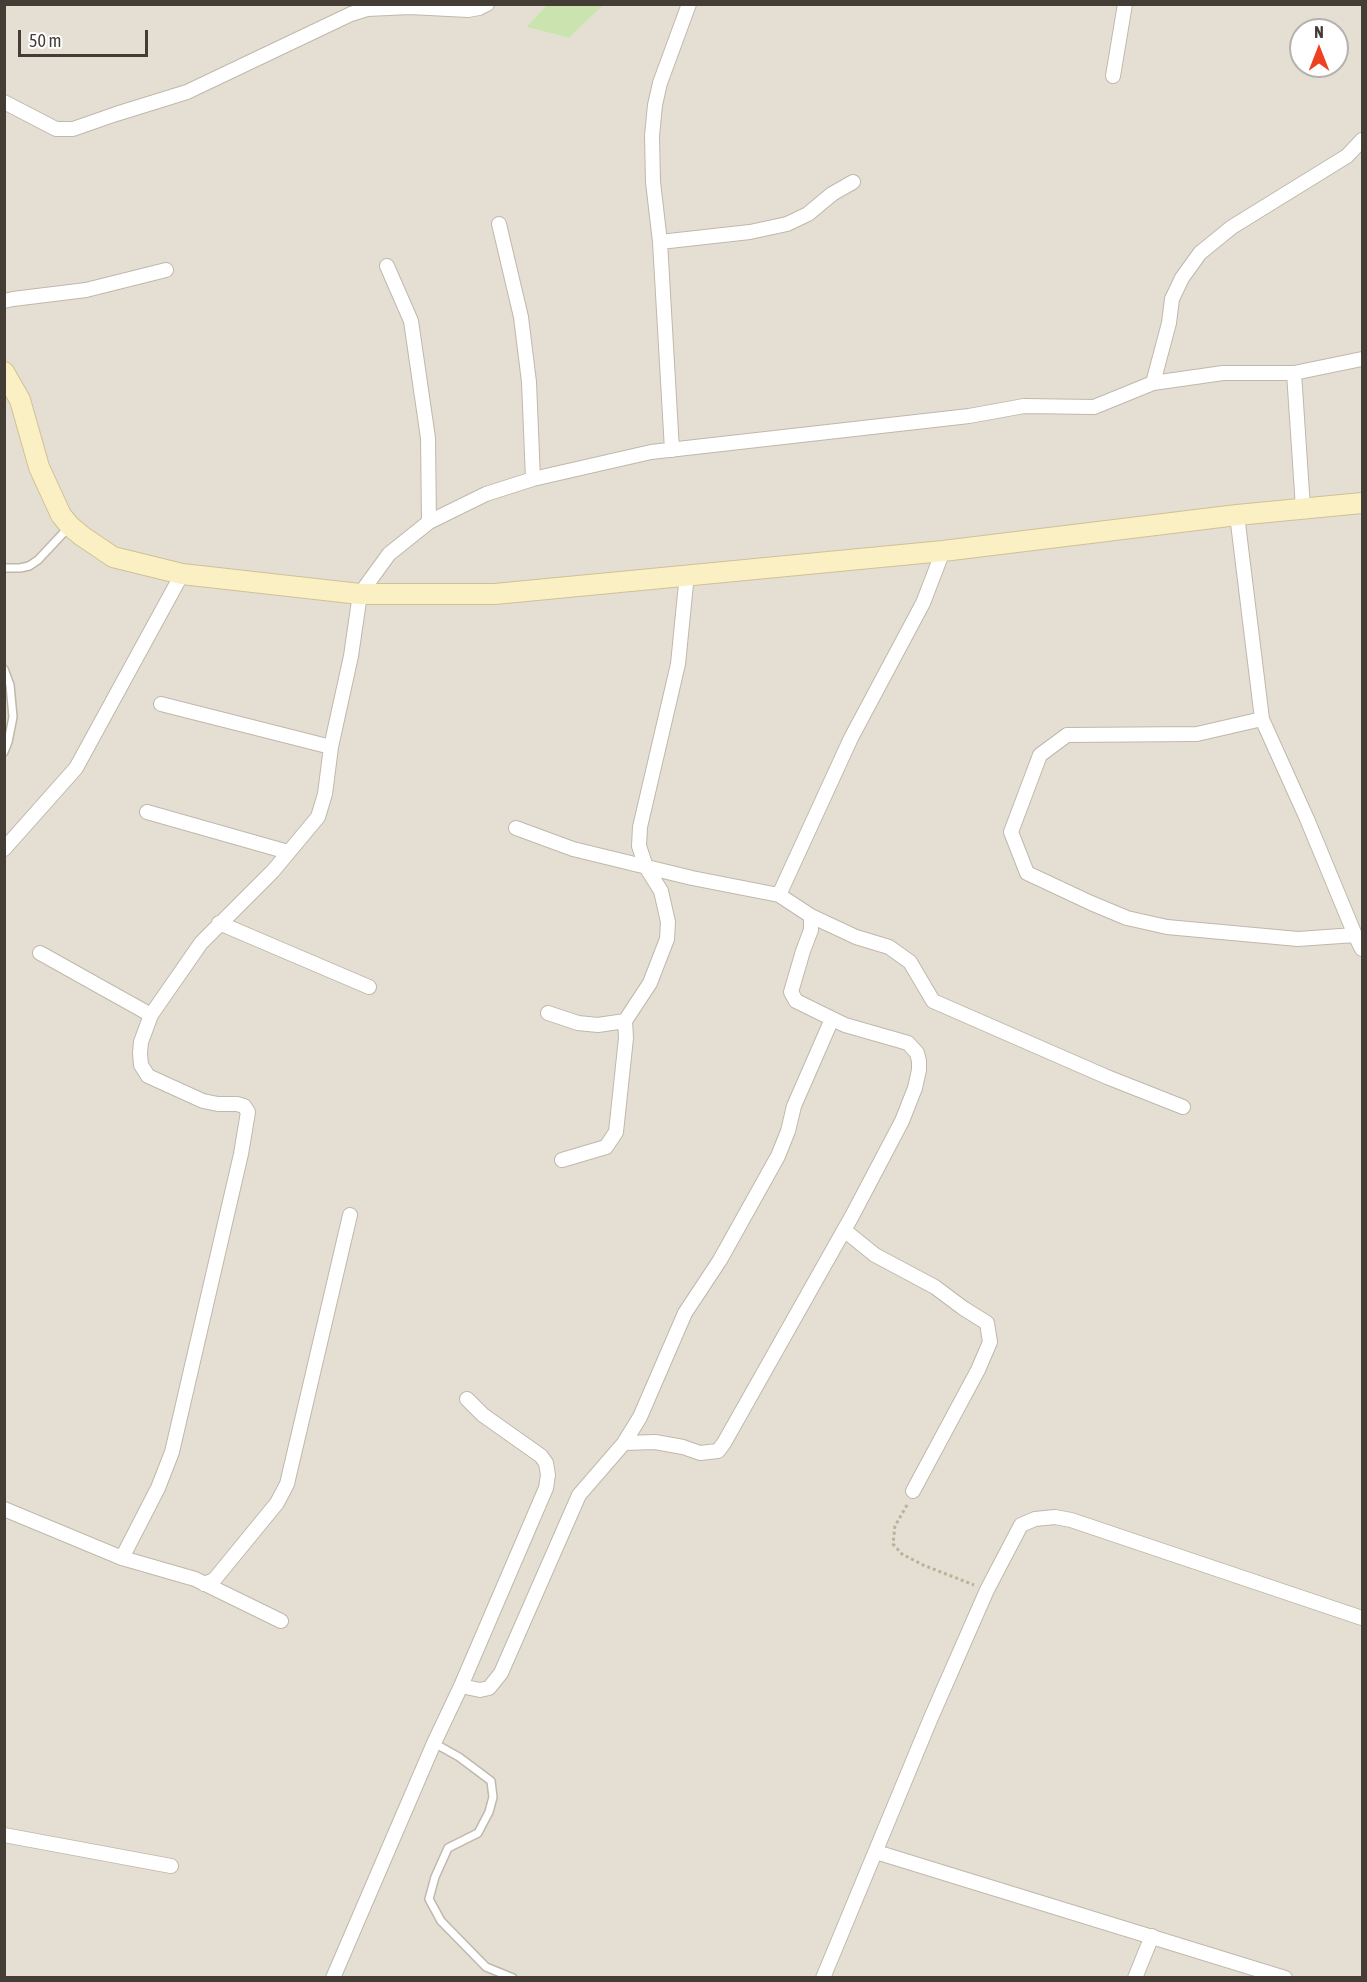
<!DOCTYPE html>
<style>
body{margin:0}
#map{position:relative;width:1367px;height:1982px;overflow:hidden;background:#f1ede4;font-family:"Asap Condensed",sans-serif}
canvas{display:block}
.frame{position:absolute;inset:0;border:6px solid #433d35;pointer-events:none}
.north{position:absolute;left:1289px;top:18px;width:60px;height:60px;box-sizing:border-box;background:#fff;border:2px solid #b4b1ae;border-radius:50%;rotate:0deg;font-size:16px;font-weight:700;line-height:24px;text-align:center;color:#433d35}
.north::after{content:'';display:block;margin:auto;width:21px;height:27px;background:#ed411f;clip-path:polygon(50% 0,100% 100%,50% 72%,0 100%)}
.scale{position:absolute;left:18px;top:30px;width:130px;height:27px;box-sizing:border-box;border:3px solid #433d35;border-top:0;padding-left:8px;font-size:18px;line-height:21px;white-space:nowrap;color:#433d35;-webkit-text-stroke:4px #fff;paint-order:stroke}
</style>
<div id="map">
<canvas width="1367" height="1982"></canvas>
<div class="frame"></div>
<div class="north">N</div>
<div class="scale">50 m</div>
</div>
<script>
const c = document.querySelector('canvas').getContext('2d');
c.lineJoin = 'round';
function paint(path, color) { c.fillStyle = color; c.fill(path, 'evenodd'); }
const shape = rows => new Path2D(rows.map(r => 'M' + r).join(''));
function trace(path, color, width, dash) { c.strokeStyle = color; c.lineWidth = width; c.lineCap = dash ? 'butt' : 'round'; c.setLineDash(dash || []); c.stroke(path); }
paint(shape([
 [603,4,1362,5,1362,1977,5,1978,5,5,547,5,526,27,569,38],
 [1301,30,1337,30,1337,66,1301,66]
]), '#e5dfd3');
paint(shape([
 [547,5,547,4,603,5,569,38,526,27]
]), '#cbe4af');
const lane = shape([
 [4,568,20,568,29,566,38,560,68,528],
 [4,669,10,685,13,717,8,742,4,752],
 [434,1743,459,1757,491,1781,493,1797,489,1812,478,1833,448,1848,435,1877,429,1899,441,1921,486,1967,513,1978]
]);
const street = shape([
 [1113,76,1125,4],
 [4,102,56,129,73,129,116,114,187,92,351,14,367,9,410,7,468,10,479,8,487,4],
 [499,224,521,317,529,382,533,479],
 [660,242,750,232,787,224,808,214,832,194,853,182],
 [387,266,411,321,428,438,429,522],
 [4,301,13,299,86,290,166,270],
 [1294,373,1303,508],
 [1153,383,1169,323,1172,299,1182,278,1200,253,1232,227,1347,156,1362,140],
 [672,450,660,242,653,182,652,136,655,105,660,83,689,4],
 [1237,515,1262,719,1307,819,1355,935,1362,949],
 [161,704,331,747],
 [1262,719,1197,734,1067,735,1040,755,1011,832,1027,873,1091,903,1127,918,1167,927,1298,939,1355,935],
 [147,812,288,852],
 [516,828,573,849,692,878,779,895,811,916,811,930,803,951,791,992,796,1001,845,1025,908,1043,917,1053,919,1061,919,1070,915,1088,902,1121,852,1216,724,1443,718,1451,700,1453,683,1447,655,1442,624,1443],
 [4,849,76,768,182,574],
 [779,895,851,738,923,603,943,551],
 [811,916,856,937,889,947,910,962,933,1001,1107,1077,1183,1107],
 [219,923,369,987],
 [40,953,151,1015],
 [548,1013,578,1023,598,1025,625,1021,650,983,667,939,668,922,661,891,646,867,639,846,640,827,678,664,687,574],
 [562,1160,606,1147,616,1132,626,1038,625,1021],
 [844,1230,875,1255,935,1287,963,1308,987,1323,990,1342,978,1370,913,1491],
 [4,1509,122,1558,195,1579,281,1621],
 [122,1558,158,1488,172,1452,241,1154,248,1112,244,1106,237,1104,218,1104,203,1101,148,1076,141,1065,140,1053,141,1042,151,1015,201,943,273,871,318,817,325,794,331,747,351,656,360,594,389,554,429,522,486,494,533,479,651,452,969,416,1024,406,1094,407,1153,383,1223,373,1294,373,1362,359],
 [204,1584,214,1580,277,1503,287,1484,350,1215],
 [461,1686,480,1690,489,1688,501,1673,579,1495,624,1443,640,1417,685,1313,720,1260,778,1156,788,1131,794,1106,832,1019],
 [4,1835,171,1866],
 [876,1852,1285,1978],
 [333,1978,434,1743,461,1686,546,1488,548,1475,546,1463,541,1456,483,1415,467,1399],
 [823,1978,930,1720,987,1590,1021,1525,1035,1519,1055,1517,1071,1520,1362,1618],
 [1135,1978,1152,1936]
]);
const secondary = shape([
 [4,372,20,400,39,467,61,515,70,526,82,536,113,557,182,574,360,594,495,594,943,551,1237,515,1362,503]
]);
trace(lane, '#bfb8ab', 10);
trace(street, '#bfb8ab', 16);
trace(secondary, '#cfc197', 22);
trace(shape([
 [907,1505,895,1526,893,1544,902,1554,923,1565,974,1585]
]), '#bdb19a', 3, [3, 3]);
trace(lane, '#fff', 7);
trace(street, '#fff', 14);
trace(secondary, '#fbefc4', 20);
</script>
